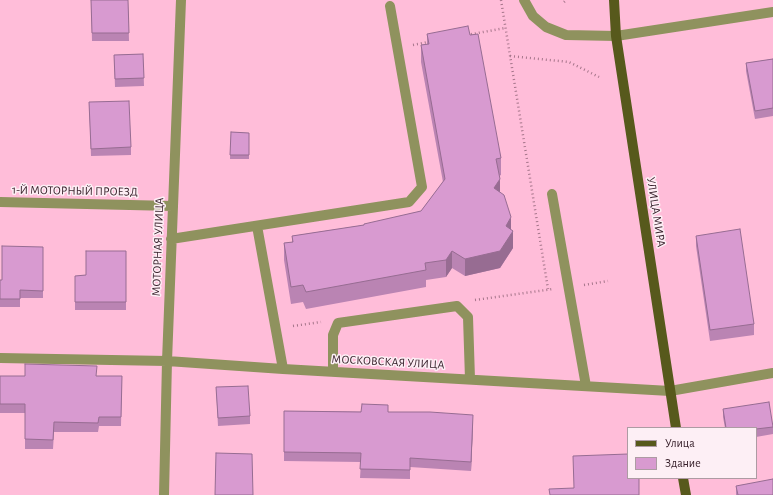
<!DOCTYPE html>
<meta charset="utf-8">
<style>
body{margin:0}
#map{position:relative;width:773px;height:495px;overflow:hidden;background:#ffbdd9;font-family:"Alegreya Sans",sans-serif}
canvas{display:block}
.legend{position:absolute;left:627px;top:427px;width:130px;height:52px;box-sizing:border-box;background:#fdeff5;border:1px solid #ad9ba3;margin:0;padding:5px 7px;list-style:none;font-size:12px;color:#361e29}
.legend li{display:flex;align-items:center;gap:8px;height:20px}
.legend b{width:20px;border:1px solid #ad9ba3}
</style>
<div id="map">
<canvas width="773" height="495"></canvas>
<ul class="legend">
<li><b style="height:5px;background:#57591c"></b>Улица</li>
<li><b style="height:11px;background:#d89ad0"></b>Здание</li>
</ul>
</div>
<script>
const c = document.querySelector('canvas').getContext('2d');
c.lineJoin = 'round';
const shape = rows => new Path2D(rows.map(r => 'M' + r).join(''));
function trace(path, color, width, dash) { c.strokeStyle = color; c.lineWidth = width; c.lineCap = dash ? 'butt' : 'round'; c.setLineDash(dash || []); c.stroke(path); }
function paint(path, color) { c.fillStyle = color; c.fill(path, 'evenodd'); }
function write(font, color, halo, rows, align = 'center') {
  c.font = font + ' "Alegreya Sans",sans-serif'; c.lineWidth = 3; c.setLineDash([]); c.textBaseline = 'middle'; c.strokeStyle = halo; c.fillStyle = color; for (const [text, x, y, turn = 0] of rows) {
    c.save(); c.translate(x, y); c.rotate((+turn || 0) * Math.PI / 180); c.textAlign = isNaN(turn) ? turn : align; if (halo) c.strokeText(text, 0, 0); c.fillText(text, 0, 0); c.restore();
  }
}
trace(shape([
 [501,0,548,289],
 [564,2,566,0],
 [467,35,505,28],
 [413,45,428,42],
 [510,56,569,62,599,77],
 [584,285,608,281],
 [475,300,553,289],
 [293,326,321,322]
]), '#a6768b', 2.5, [1, 3]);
trace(shape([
 [524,0,533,16,546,27,566,35,616,36,773,12],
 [552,194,586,386],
 [0,202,173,206],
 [257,226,283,369],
 [171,239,409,202,422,187,390,6],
 [0,358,167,361,283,369,670,391,773,373],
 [333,372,333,335,338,323,457,306,468,317,470,379],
 [164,495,167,361,181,0]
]), '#8f925e', 10);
trace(shape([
 [614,0,616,36,676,428],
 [683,478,686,495]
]), '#57591c', 10);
paint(shape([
 [91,0,128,0,129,41,92,41],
 [427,34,470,35,501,158,501,175,499,176,500,192,511,229,513,248,500,268,465,276,452,268,446,277,426,280,426,287,306,309,303,302,291,304,284,260,284,243,292,242,292,236,364,225,421,211,443,182,421,62,421,45,427,44],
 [143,54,144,86,115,87,114,55],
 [773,59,773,116,755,119,746,71,746,63],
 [89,102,131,147,131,155,91,156],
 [231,132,249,133,249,159,230,159],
 [696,236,754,324,754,335,710,341,696,246],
 [43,247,43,298,20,298,20,307,0,307,0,280,2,280],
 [126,251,126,310,75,310,75,276,86,275],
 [0,376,122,376,121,426,99,426,98,432,54,432,53,449,25,449,25,413,0,413],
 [216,387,250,416,250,424,218,426],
 [723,409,773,427,773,434,756,437,756,428,725,428,723,417],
 [284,411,388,412,473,424,471,471,410,467,410,479,360,478,361,462,284,461],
 [736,486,773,495,736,495]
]), '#ba84b3');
paint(shape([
 [500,179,500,196,494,188],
 [511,217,511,234,513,231,513,248,500,268,465,276,465,259,506,226],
 [452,251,452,268,446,277,446,260],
 [473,415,473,424,471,471,471,462]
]), '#976c92');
const building = shape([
 [91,0,128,0,129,33,92,33,91,0],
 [468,26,470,35,478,34,501,158,496,159,500,179,494,188,504,195,511,217,506,226,513,231,500,251,465,259,452,251,446,260,425,263,426,270,306,292,303,285,291,287,284,243,293,242,292,236,364,225,364,224,421,211,445,179,421,45,429,44,427,34,468,26],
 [143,54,144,78,115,79,114,55,143,54],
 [773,59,773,108,755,111,746,63,773,59],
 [129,101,131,147,91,149,89,102,129,101],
 [231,132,249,133,249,155,230,155,231,132],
 [740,229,754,324,710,330,696,236,740,229],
 [2,246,43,247,43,291,20,290,20,299,0,299,0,280,2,280,2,246],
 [86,251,126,251,126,302,75,302,75,276,86,275,86,251],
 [25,364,97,366,96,376,122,376,121,417,99,417,98,423,54,422,53,440,25,439,25,404,0,404,0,376,25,376,25,364],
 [248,386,250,416,218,418,216,387,248,386],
 [769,402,773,427,756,429,756,428,726,428,723,409,769,402],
 [362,404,388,405,388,412,430,412,473,415,471,462,410,458,410,470,360,469,361,453,284,452,284,411,361,412,362,404],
 [216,453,252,454,253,495,215,495,216,453],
 [628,454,628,478,639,478,639,495,550,495,549,489,574,488,573,456,628,454],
 [773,479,773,495,738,495,736,486,773,479]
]);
paint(building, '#d89ad0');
trace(building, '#976c92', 1);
write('12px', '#361e29', '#fdeff5', [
 ["1-Й МОТОРНЫЙ ПРОЕЗД",75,191,1],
 ["УЛИЦА МИРА",656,212,81],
 ["МОТОРНАЯ УЛИЦА",158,247,-88],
 ["МОСКОВСКАЯ УЛИЦА",388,362,3]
]);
</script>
